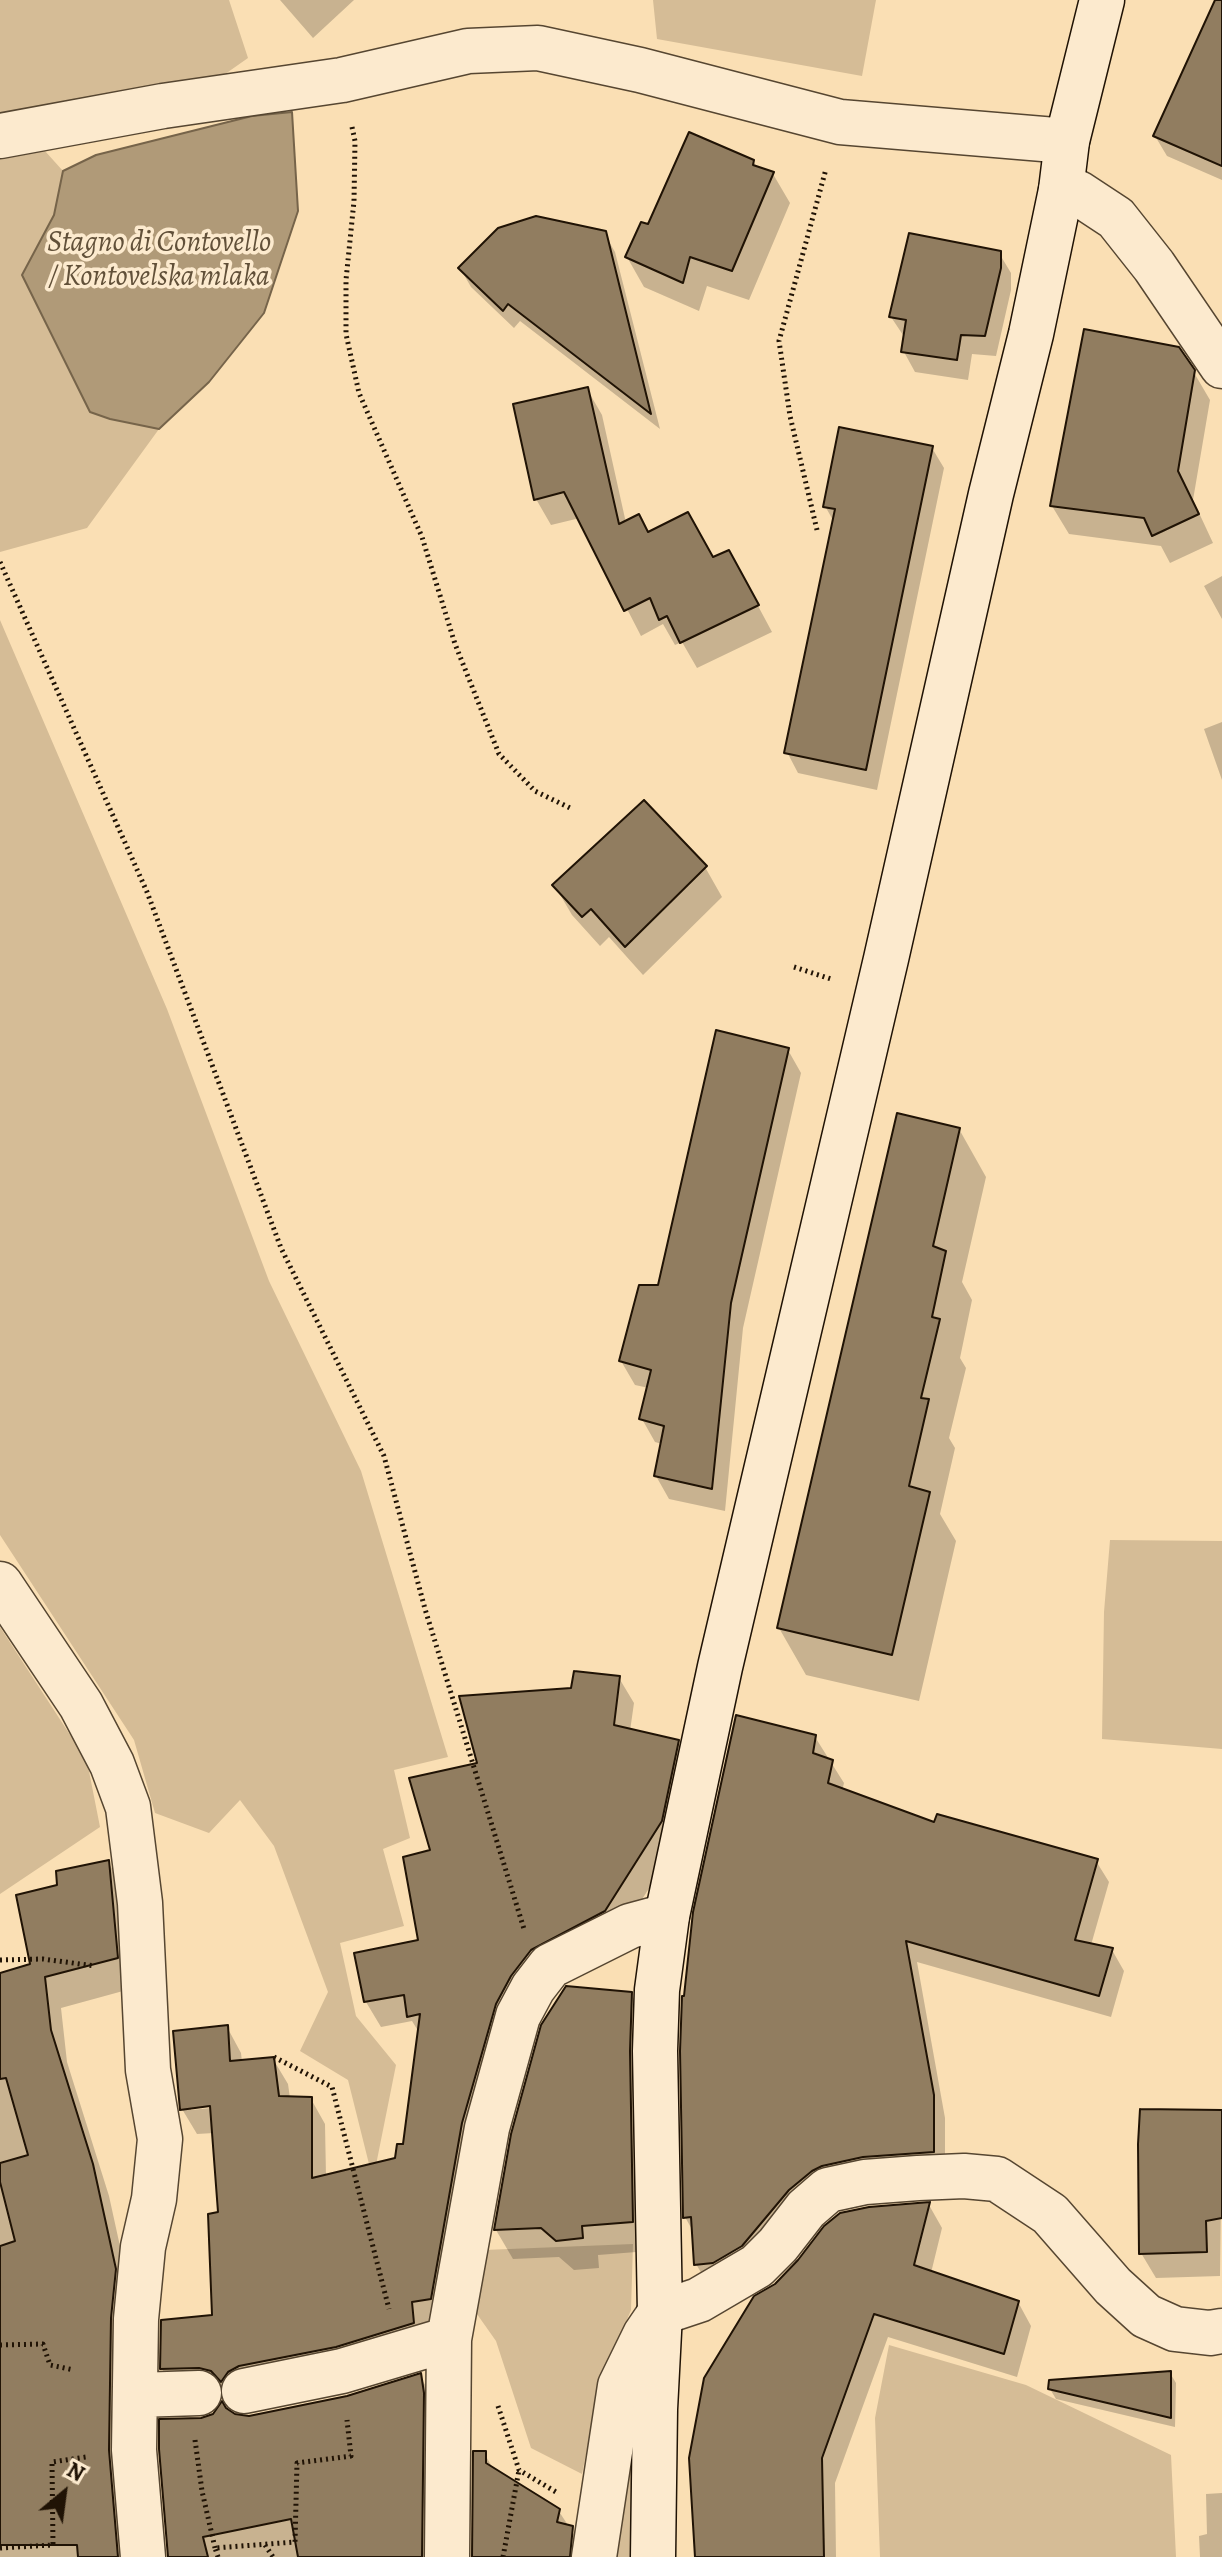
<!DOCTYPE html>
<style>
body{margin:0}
#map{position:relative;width:1222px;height:2557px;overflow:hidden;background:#fadfb4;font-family:Alegreya,serif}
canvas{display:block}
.north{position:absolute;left:24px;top:2453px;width:80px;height:80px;-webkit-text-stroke:6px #fceace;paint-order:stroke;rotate:29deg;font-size:22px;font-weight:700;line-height:32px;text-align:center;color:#201305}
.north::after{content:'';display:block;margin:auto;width:28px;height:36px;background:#201305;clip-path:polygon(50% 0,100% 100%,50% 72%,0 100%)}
</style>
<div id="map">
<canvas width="1222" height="2557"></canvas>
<div class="north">N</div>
</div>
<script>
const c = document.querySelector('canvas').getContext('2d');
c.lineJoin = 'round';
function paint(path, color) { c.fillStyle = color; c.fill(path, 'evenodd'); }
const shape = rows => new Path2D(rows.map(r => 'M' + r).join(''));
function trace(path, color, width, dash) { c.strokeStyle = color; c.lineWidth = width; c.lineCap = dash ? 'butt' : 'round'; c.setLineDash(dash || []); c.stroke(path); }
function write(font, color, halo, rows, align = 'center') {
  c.font = font + ' Alegreya,serif'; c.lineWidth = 7; c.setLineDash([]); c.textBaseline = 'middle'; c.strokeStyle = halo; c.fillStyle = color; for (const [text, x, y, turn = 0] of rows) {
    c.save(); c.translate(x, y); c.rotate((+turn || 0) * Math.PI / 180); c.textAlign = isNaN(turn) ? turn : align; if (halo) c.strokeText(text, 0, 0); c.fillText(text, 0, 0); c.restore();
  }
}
paint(shape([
 [0,0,229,0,248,58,218,79,27,131,63,171,54,215,22,275,61,355,110,419,159,429,87,528,0,552],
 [653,0,876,0,862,76,657,39],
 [0,620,167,1009,269,1281,361,1471,448,1757,394,1770,410,1838,383,1849,404,1926,340,1943,356,2016,396,2065,373,2180,348,2080,300,2051,328,1992,274,1846,240,1800,209,1833,155,1813,134,1740,0,1535],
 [1110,1540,1222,1541,1222,1749,1102,1739,1104,1612],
 [0,1627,87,1761,100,1827,0,1894],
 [633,2244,631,2310,600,2384,582,2474,531,2448,496,2341,472,2307,484,2250],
 [889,2345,1026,2385,1171,2455,1176,2557,880,2557,875,2418],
 [635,2392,630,2557,610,2557]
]), '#d5bc96');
const water = shape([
 [292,112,298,211,264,313,209,382,159,429,110,419,90,412,22,275,54,215,63,171,96,155,252,116,292,112]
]);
paint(water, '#b09a78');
trace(water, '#76644a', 2);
paint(shape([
 [280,0,354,0,313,38],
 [1222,55,1222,180,1167,156,1155,136],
 [753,161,758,169,773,174,790,203,749,300,707,286,699,311,644,287,627,257],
 [604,233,615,252,660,429,520,321,514,328,471,287,460,268],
 [999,253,1011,273,1011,290,996,356,972,354,968,380,915,372,904,352,905,338,891,317],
 [1193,371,1210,400,1193,500,1213,543,1170,563,1161,546,1069,534,1052,506],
 [587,389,602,415,626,523,713,560,743,578,772,632,697,668,682,642,675,645,663,624,641,636,580,518,551,525,536,499,515,405],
 [932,448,944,468,877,790,798,773,787,752,834,522,825,506],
 [1222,576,1222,619,1204,586],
 [1222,722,1222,780,1204,729],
 [705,867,722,897,643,975,609,937,600,946,572,915,555,886],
 [788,1050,801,1073,743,1328,725,1511,669,1499,656,1476,662,1444,655,1442,642,1419,649,1388,635,1385,621,1361],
 [959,1129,986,1177,962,1282,972,1300,960,1358,966,1368,949,1438,955,1448,940,1514,956,1541,919,1701,806,1675,779,1628],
 [619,1678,634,1703,630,1731,678,1742,692,1768,675,1847,619,1936,545,1976,445,2324,228,2397,215,2393,177,2394,162,2369,214,2317,220,2213,214,2133,197,2134,182,2109,227,2027,241,2053,242,2062,273,2059,288,2084,290,2098,311,2099,325,2124,326,2177,396,2159,405,2146,420,2034,412,2021,381,2027,366,2002,420,1941,432,1852,480,1764,573,1690],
 [220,2103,220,2107,191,2110,191,2106],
 [815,1737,844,1783,842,1791,935,1825,1096,1861,1109,1882,1091,1945,1112,1950,1124,1971,1111,2017,917,1962,945,2118,945,2174,873,2179,709,2286,696,2264,694,2233,685,2217],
 [108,1862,126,1892,134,1988,61,2008,67,2062,109,2196,132,2301,132,2557,0,2557,0,1975,33,1966,59,1887],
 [631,1994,648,2023,649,2251,598,2255,599,2268,574,2270,559,2257,513,2259,496,2230],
 [1222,2112,1220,2276,1156,2278,1141,2253],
 [929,2205,942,2228,931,2273,1018,2302,1031,2326,1017,2377,888,2337,835,2483,836,2557,697,2557,776,2285],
 [1170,2373,1176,2383,1175,2427,1056,2399,1050,2389],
 [420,2376,437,2406,439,2557,170,2557,235,2416,249,2418,347,2397],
 [484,2453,495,2472,558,2510,589,2557,474,2557],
 [1222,2493,1222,2557,1200,2557,1199,2536,1207,2534,1206,2494]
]), '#0003');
const building = shape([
 [1215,0,1222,0,1222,166,1153,136,1215,0],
 [689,132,754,160,753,165,774,172,732,271,690,257,683,283,625,257,641,222,648,224,689,132],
 [536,216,606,231,651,414,508,304,503,311,458,268,498,228,536,216],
 [909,233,1001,251,1001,268,985,336,961,335,957,360,901,352,906,320,889,317,909,233],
 [1084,329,1179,347,1195,370,1178,471,1199,514,1152,536,1144,518,1050,506,1084,329],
 [588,387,619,524,639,514,648,532,688,512,713,557,729,550,759,605,680,643,667,616,659,620,650,598,624,611,564,492,534,500,513,404,588,387],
 [839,427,933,446,866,770,784,753,835,509,823,507,839,427],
 [644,800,707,866,625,947,591,909,582,917,552,885,644,800],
 [716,1030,789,1048,731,1303,712,1489,654,1476,664,1426,639,1419,651,1370,619,1361,639,1285,658,1285,716,1030],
 [897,1113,960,1128,933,1246,946,1251,932,1317,940,1319,921,1398,929,1399,909,1486,930,1492,892,1655,777,1628,897,1113],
 [574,1671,620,1676,614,1725,679,1740,662,1821,605,1911,531,1950,511,1976,496,2004,462,2123,431,2299,412,2302,414,2323,336,2347,239,2366,228,2372,221,2382,211,2371,199,2368,160,2369,161,2320,212,2315,208,2214,218,2212,210,2106,180,2110,173,2031,228,2025,230,2061,274,2057,279,2096,312,2097,312,2178,395,2158,397,2144,403,2144,420,2014,407,2017,404,1995,364,2002,354,1953,418,1940,403,1857,430,1850,409,1778,477,1763,459,1696,571,1688,574,1671],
 [736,1715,816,1735,813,1753,833,1760,828,1783,934,1822,937,1814,1098,1859,1075,1940,1113,1948,1099,1996,906,1941,934,2095,934,2152,863,2157,822,2166,812,2171,789,2190,742,2246,713,2263,694,2265,691,2217,683,2218,680,2051,682,1996,684,1996,693,1912,736,1715],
 [109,1860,118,1958,45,1977,51,2030,93,2164,116,2269,111,2318,109,2450,118,2557,78,2557,77,2545,0,2545,0,2246,15,2241,0,2182,0,2163,28,2155,6,2078,0,2079,0,1973,30,1964,16,1895,57,1885,56,1871,109,1860],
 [566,1986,632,1992,630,2051,633,2222,582,2226,583,2238,556,2241,541,2228,494,2230,511,2134,541,2025,566,1986],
 [1140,2109,1222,2110,1222,2218,1206,2221,1207,2252,1139,2254,1138,2144,1140,2109],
 [930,2202,914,2265,1019,2301,1004,2354,874,2314,822,2458,824,2557,695,2557,689,2458,704,2378,754,2296,775,2284,798,2260,824,2226,840,2213,869,2207,930,2202],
 [1171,2371,1171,2418,1048,2389,1049,2380,1171,2371],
 [421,2373,424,2393,422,2557,298,2557,291,2519,203,2537,208,2557,168,2557,159,2449,159,2419,201,2418,213,2414,222,2401,226,2408,235,2414,249,2416,347,2396,421,2373],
 [473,2451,486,2451,486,2463,560,2509,557,2522,573,2526,570,2557,472,2557,473,2451]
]);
paint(building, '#917d60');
trace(building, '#201305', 2);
const minor = shape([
 [0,136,163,106,342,80,468,51,538,48,640,70,840,122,1067,141],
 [1061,190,1078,193,1116,218,1154,266,1222,366],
 [0,1584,81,1705,112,1764,128,1807,140,1903,148,2070,160,2139,154,2199,143,2247,136,2319,134,2450,143,2557],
 [244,2391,342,2371,449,2339,487,2128,518,2016,533,1988,550,1966,630,1926,667,1916],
 [137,2395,199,2393],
 [447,2557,449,2339],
 [594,2557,620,2386,645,2335,660,2313,699,2300,757,2266,778,2245,806,2209,828,2190,865,2182,918,2178,964,2176,997,2179,1050,2214,1113,2286,1146,2316,1175,2329,1210,2333,1222,2331]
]);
const secondary = shape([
 [653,2557,655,2409,660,2313,655,2051,657,1990,667,1916,720,1667,886,959,991,494,1031,334,1061,190,1067,141,1102,0]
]);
trace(minor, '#564631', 47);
trace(secondary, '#201305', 47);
trace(shape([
 [352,127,355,141,354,201,346,280,346,334,359,393,422,537,455,644,499,754,535,791,570,808],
 [817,530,790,416,779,341,826,169],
 [0,562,147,892,281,1248,384,1456,425,1609,524,1929],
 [794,967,831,979],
 [0,1960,43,1959,95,1966],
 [274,2057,332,2087,389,2309],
 [0,2345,43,2344,50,2365,74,2370],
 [498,2406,519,2470,556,2492],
 [195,2440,202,2491,215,2548],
 [265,2545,273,2557],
 [0,2548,53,2545,52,2462,86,2457],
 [218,2557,215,2548,295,2542,297,2463,351,2456,347,2420],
 [503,2557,519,2470]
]), '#201305', 5, [2, 4]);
trace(minor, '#fceace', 44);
trace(secondary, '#fceace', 44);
write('italic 30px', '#615039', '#fceace', [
 ["Stagno di Contovello",159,244],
 ["/ Kontovelska mlaka",159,278]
]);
</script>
